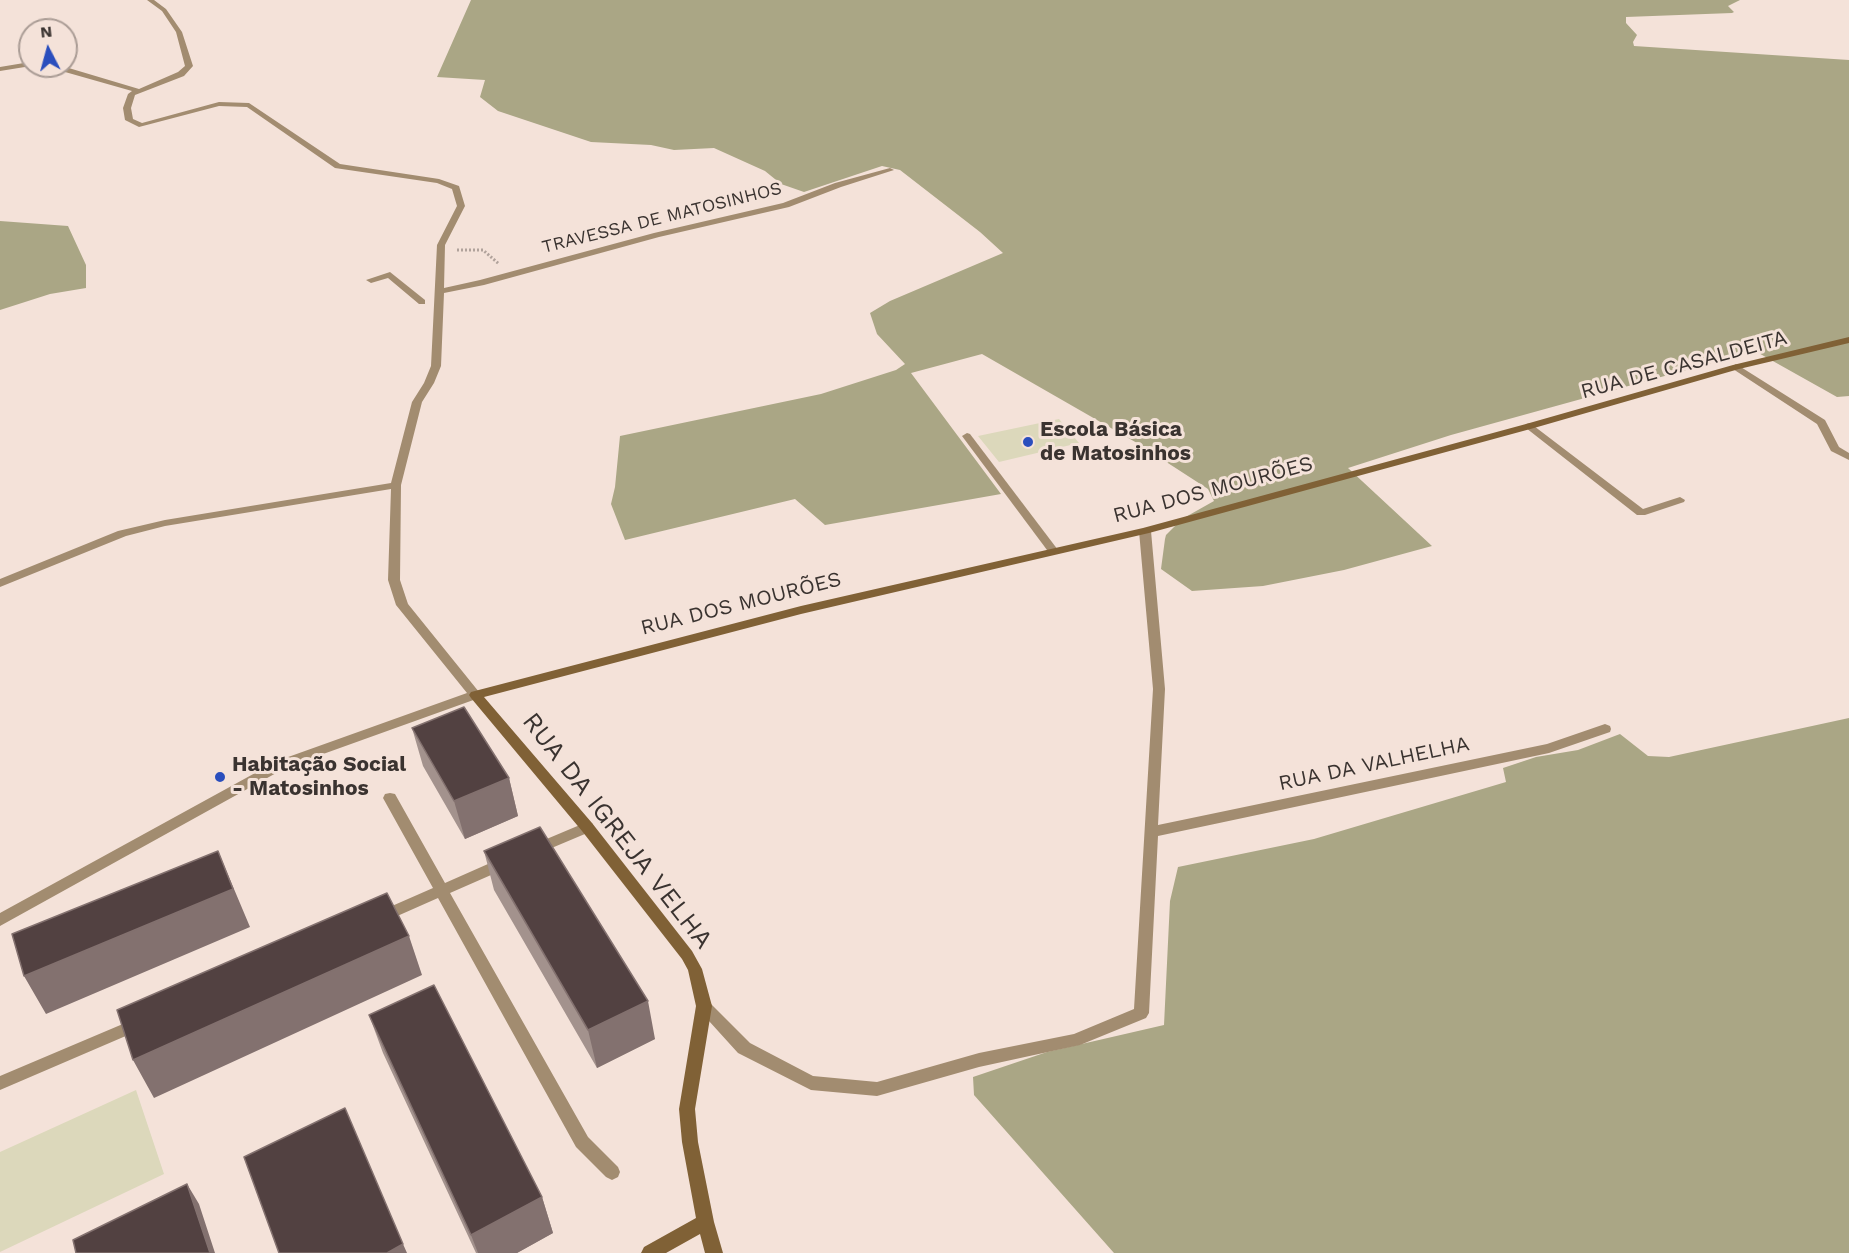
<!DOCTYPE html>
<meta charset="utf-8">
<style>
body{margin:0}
#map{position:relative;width:1849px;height:1253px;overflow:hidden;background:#f4e2d9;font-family:"Work Sans",sans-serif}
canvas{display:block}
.north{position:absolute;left:18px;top:18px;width:60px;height:60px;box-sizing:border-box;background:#f4e2d9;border:2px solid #aa9c95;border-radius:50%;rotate:354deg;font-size:16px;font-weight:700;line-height:24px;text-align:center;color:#3a3330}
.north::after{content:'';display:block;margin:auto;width:21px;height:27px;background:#2a4ebd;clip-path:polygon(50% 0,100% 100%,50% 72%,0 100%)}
</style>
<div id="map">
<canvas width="1849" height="1253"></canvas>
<div class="north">N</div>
</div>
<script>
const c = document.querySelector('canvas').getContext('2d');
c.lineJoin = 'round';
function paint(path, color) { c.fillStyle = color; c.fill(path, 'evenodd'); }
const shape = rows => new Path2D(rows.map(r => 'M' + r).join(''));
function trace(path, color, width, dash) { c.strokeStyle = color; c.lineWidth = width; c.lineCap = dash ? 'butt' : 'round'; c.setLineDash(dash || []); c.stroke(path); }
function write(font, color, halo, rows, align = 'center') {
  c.font = font + ' "Work Sans",sans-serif'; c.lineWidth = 6; c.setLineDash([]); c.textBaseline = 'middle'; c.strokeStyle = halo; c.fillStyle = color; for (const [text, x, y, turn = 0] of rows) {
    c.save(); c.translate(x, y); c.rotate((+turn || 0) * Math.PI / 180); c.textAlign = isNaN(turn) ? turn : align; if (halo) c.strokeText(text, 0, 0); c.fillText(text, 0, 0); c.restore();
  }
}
paint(shape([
 [1059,419,1079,443,999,462,978,436],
 [136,1090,164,1174,0,1252,0,1152]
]), '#dcd8bb');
paint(shape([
 [471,0,1740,0,1728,6,1734,12,1732,13,1626,17,1626,23,1637,35,1633,42,1634,46,1849,60,1849,396,1837,397,1755,351,1451,435,1348,468,1432,546,1344,570,1263,586,1192,591,1161,569,1165,539,1166,535,1182,519,1214,501,1208,489,1137,443,982,354,911,373,1001,494,825,525,795,499,625,540,611,504,615,487,620,436,821,394,896,370,905,364,877,334,870,313,890,301,1003,253,980,232,900,170,882,166,804,192,781,184,765,171,714,148,674,150,651,145,591,142,498,111,480,97,485,80,437,77],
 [0,221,68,226,86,265,86,288,50,294,0,310],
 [1849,718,1849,1253,1114,1253,974,1095,973,1077,1047,1052,1164,1025,1170,901,1178,867,1314,839,1506,782,1503,768,1536,757,1578,750,1620,734,1648,756,1669,757]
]), '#aaa685');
trace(shape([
 [457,250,483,250,499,264]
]), '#b0a29b', 3, [2, 2]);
paint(shape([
 [967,433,970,434,1058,550,1059,552,1058,554,1050,554,962,436,967,433]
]), '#a28c70');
paint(shape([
 [147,0,154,0,166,9,182,32,193,66,184,76,135,95,131,108,133,119,142,123,219,102,249,103,340,164,439,179,459,186,465,206,445,245,444,288,480,280,654,233,783,203,835,183,890,168,894,170,841,187,789,207,659,237,484,285,444,293,441,366,434,383,422,402,401,485,400,580,408,604,479,692,481,695,479,698,287,767,0,926,0,913,277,761,467,693,396,605,388,580,391,489,165,526,126,536,0,587,0,579,118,531,165,520,391,483,412,402,424,383,431,366,437,245,457,206,452,189,437,183,335,168,247,107,219,106,139,127,125,120,123,108,128,94,132,91,51,68,50,66,62,66,139,89,178,72,185,66,176,32,162,11,147,0],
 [30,62,31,66,0,71,0,67,30,62],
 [390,272,425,300,425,304,419,304,388,278,371,283,366,280,390,272],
 [1736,364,1825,420,1839,447,1849,453,1849,460,1831,451,1817,424,1733,369,1731,367,1736,364],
 [1530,423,1643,509,1680,497,1685,500,1684,502,1645,515,1637,515,1526,428,1525,426,1526,424,1530,423],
 [1145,528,1151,531,1165,689,1158,825,1547,744,1605,724,1610,726,1611,729,1610,732,1549,753,1158,836,1149,1013,1146,1018,1080,1045,979,1067,877,1096,811,1090,738,1053,699,1010,696,1006,699,1002,704,1000,709,1002,750,1043,813,1076,877,1082,979,1053,1074,1034,1134,1009,1153,689,1139,531,1145,528],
 [390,793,395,794,445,883,497,860,502,859,507,860,509,864,507,868,450,893,588,1137,618,1167,620,1172,618,1177,612,1180,606,1177,576,1147,438,898,386,921,381,923,376,921,374,917,376,913,433,888,383,798,385,794,390,793],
 [587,822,592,823,594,827,592,831,535,855,530,854,528,850,530,846,587,822],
 [137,1018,142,1019,145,1024,142,1029,0,1090,0,1076,137,1018]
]), '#a28c70');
paint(shape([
 [1849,337,1849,343,1739,369,1534,428,1149,533,801,614,484,697,592,823,692,951,702,969,712,1006,695,1109,698,1142,714,1222,723,1253,705,1253,700,1234,666,1253,641,1253,644,1247,696,1218,682,1142,679,1109,696,1006,688,970,682,959,582,831,471,698,469,695,471,692,801,606,1143,528,1526,424,1733,365,1849,337]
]), '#806136');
paint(shape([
 [412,728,509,778,518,816,465,839,423,766],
 [484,851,655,1039,597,1068,494,890],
 [369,1015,542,1197,553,1233,517,1253,476,1253,383,1053]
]), '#a3928d');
paint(shape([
 [509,778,518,816,465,839,454,801],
 [218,851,250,927,46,1014,24,976],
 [409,936,422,975,154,1098,133,1060],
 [648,1001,655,1039,597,1068,588,1030],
 [187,1184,199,1204,215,1253,210,1253],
 [542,1197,553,1233,517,1253,478,1253,471,1235],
 [403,1244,407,1253,387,1253]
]), '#83716f');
const building = shape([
 [464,707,509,778,454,801,412,728,464,707],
 [540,827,648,1001,588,1030,484,851,540,827],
 [218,851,233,889,24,976,12,934,218,851],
 [387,893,409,936,133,1060,117,1010,387,893],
 [434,985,542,1197,471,1235,369,1015,434,985],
 [345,1108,403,1244,387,1253,279,1253,244,1157,345,1108],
 [187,1184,210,1253,76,1253,73,1240,187,1184]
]);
paint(building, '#524141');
trace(building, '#83716f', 1.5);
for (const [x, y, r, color] of [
 [1028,442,6,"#2a4ebd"],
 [220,777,6,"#2a4ebd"]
]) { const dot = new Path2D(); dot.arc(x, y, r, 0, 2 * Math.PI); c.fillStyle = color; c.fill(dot); trace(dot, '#f4e2d9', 2); }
write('18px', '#3a3330', '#f4e2d9', [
 ["TRAVESSA DE MATOSINHOS",662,218,-14]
]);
write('21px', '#3a3330', '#f4e2d9', [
 ["RUA DE CASALDEITA",1684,365,-15],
 ["RUA DOS MOURÕES",1213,490,-15],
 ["RUA DOS MOURÕES",741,604,-14],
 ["RUA DA VALHELHA",1374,764,-12]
]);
write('bold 21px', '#3a3330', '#f4e2d9', [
 ["Escola Básica",1040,430],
 ["de Matosinhos",1040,454],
 ["Habitação Social",232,765],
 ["- Matosinhos",232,789]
], 'left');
write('26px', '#3a3330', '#f4e2d9', [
 ["RUA DA IGREJA VELHA",617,831,52]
]);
</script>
